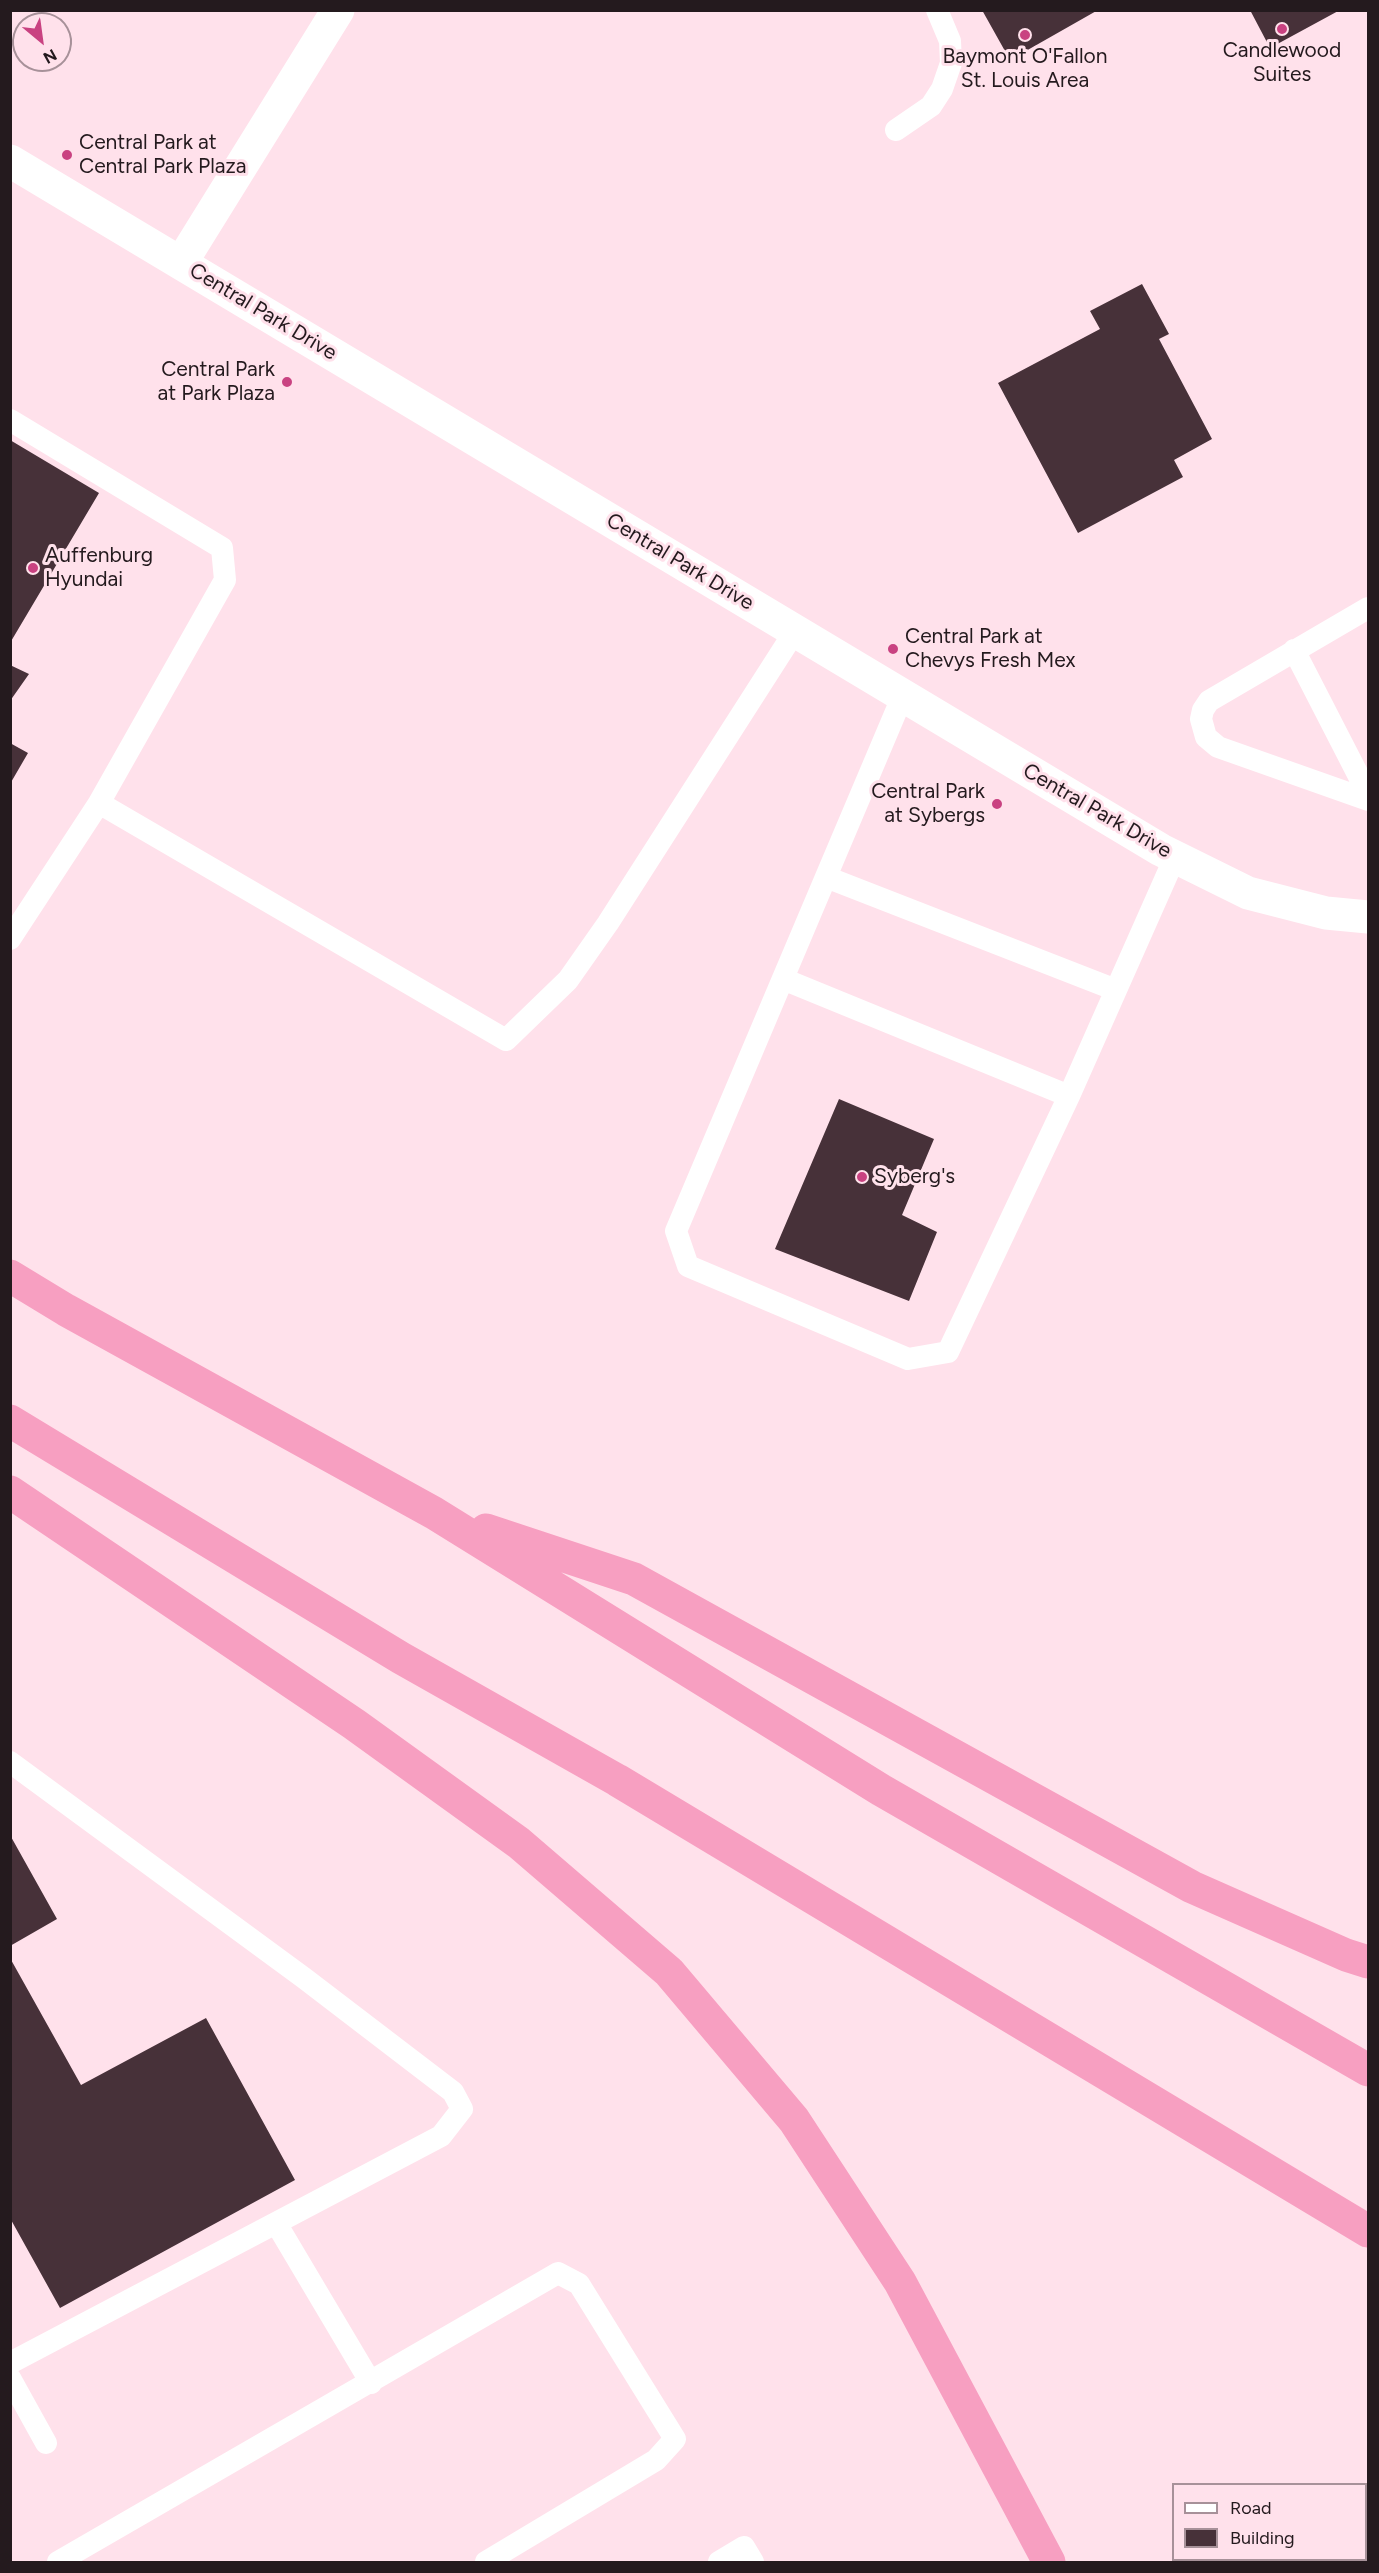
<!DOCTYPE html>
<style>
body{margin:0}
#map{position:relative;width:1379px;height:2573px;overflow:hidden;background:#ffe1eb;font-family:Figtree,sans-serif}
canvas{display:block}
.frame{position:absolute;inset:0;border:12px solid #241a1e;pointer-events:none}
.legend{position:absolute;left:1172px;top:2483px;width:195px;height:78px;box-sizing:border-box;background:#ffe1eb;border:2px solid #a79199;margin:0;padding:8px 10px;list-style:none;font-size:18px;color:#241a1e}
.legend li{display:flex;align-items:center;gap:12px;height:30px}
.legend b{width:30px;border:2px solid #a79199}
.north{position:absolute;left:12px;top:12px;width:60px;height:60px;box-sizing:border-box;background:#ffe1eb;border:2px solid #a79199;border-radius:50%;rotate:151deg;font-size:16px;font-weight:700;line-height:24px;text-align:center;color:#241a1e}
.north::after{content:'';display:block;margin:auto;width:21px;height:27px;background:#c94281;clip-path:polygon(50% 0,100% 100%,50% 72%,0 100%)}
</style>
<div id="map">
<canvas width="1379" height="2573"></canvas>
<div class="frame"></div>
<ul class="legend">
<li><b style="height:8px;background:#fff"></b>Road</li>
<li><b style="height:16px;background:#473139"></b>Building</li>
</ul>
<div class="north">N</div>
</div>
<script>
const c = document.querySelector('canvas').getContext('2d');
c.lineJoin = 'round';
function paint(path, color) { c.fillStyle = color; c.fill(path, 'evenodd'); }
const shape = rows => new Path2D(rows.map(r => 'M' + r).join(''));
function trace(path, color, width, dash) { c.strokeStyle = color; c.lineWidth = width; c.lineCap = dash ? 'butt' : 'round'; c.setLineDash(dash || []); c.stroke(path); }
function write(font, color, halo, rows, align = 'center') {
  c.font = font + ' Figtree,sans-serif'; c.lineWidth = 6; c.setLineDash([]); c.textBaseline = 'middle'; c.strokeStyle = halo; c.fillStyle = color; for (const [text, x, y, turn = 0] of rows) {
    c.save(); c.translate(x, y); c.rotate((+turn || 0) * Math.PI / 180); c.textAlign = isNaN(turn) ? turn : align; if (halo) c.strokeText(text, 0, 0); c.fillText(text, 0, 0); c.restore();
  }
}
paint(shape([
 [982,10,1098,10,1010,60],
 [1250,10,1340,10,1270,48],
 [1142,284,1169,334,1159,339,1212,439,1174,460,1183,477,1078,533,998,383,1100,329,1090,311],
 [10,440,99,493,10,643],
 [10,665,29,674,10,701],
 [10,743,28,753,10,784],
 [839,1099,934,1139,902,1215,937,1232,909,1301,775,1249],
 [10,1835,57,1919,10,1946],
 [10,1958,81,2085,206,2018,295,2180,60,2308,10,2218]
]), '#473139');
trace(shape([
 [896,130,931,106,942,89,951,63,950,41,937,10],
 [10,420,222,548,225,580,99,803],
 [1368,608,1209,701,1203,710,1201,719,1206,737,1218,747,1368,800],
 [1294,650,1368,794],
 [903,695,676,1231,688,1266,908,1359,948,1352,1069,1096,1175,857],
 [826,877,1116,990],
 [10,939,99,803,506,1040,568,980,608,923,795,631],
 [783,979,1069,1096],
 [10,1762,304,1978,453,2092,462,2109,441,2136,10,2363],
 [276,2223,371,2383],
 [10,2378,46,2443],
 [58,2562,558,2273,579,2284,675,2439,656,2460,486,2562],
 [719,2562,744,2547,753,2562]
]), '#fff', 22);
trace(shape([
 [181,263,338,10]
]), '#fff', 33);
trace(shape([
 [10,161,1161,850,1248,893,1326,913,1368,917]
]), '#fff', 33);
trace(shape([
 [10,1276,66,1310,434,1513,881,1790,1368,2070],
 [10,1421,401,1658,617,1780,1368,2231],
 [10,1492,354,1724,519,1843,669,1972,794,2120,900,2282,1049,2562],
 [486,1530,634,1579,1192,1887,1346,1955,1368,1962]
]), '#f79fc1', 33);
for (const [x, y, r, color] of [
 [1282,29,6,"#c94281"],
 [1025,35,6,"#c94281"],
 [67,155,6,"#c94281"],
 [287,382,6,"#c94281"],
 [33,568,6,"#c94281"],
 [893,649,6,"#c94281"],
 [997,804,6,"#c94281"],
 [862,1177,6,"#c94281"]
]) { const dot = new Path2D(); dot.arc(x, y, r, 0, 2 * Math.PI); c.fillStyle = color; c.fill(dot); trace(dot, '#ffe1eb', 2); }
write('21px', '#241a1e', '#ffe1eb', [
 ["Candlewood",1282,51,"center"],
 ["Suites",1282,75,"center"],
 ["Baymont O'Fallon",1025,57,"center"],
 ["St. Louis Area",1025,81,"center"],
 ["Central Park at",79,143],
 ["Central Park Plaza",79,167],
 ["Central Park",275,370,"right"],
 ["at Park Plaza",275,394,"right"],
 ["Auffenburg",45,556],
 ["Hyundai",45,580],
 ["Central Park at",905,637],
 ["Chevys Fresh Mex",905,661],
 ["Central Park",985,792,"right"],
 ["at Sybergs",985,816,"right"],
 ["Syberg's",874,1177]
], 'left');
write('21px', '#241a1e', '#ffe1eb', [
 ["Central Park Drive",263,312,31],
 ["Central Park Drive",680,562,31],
 ["Central Park Drive",1097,811,30]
]);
</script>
